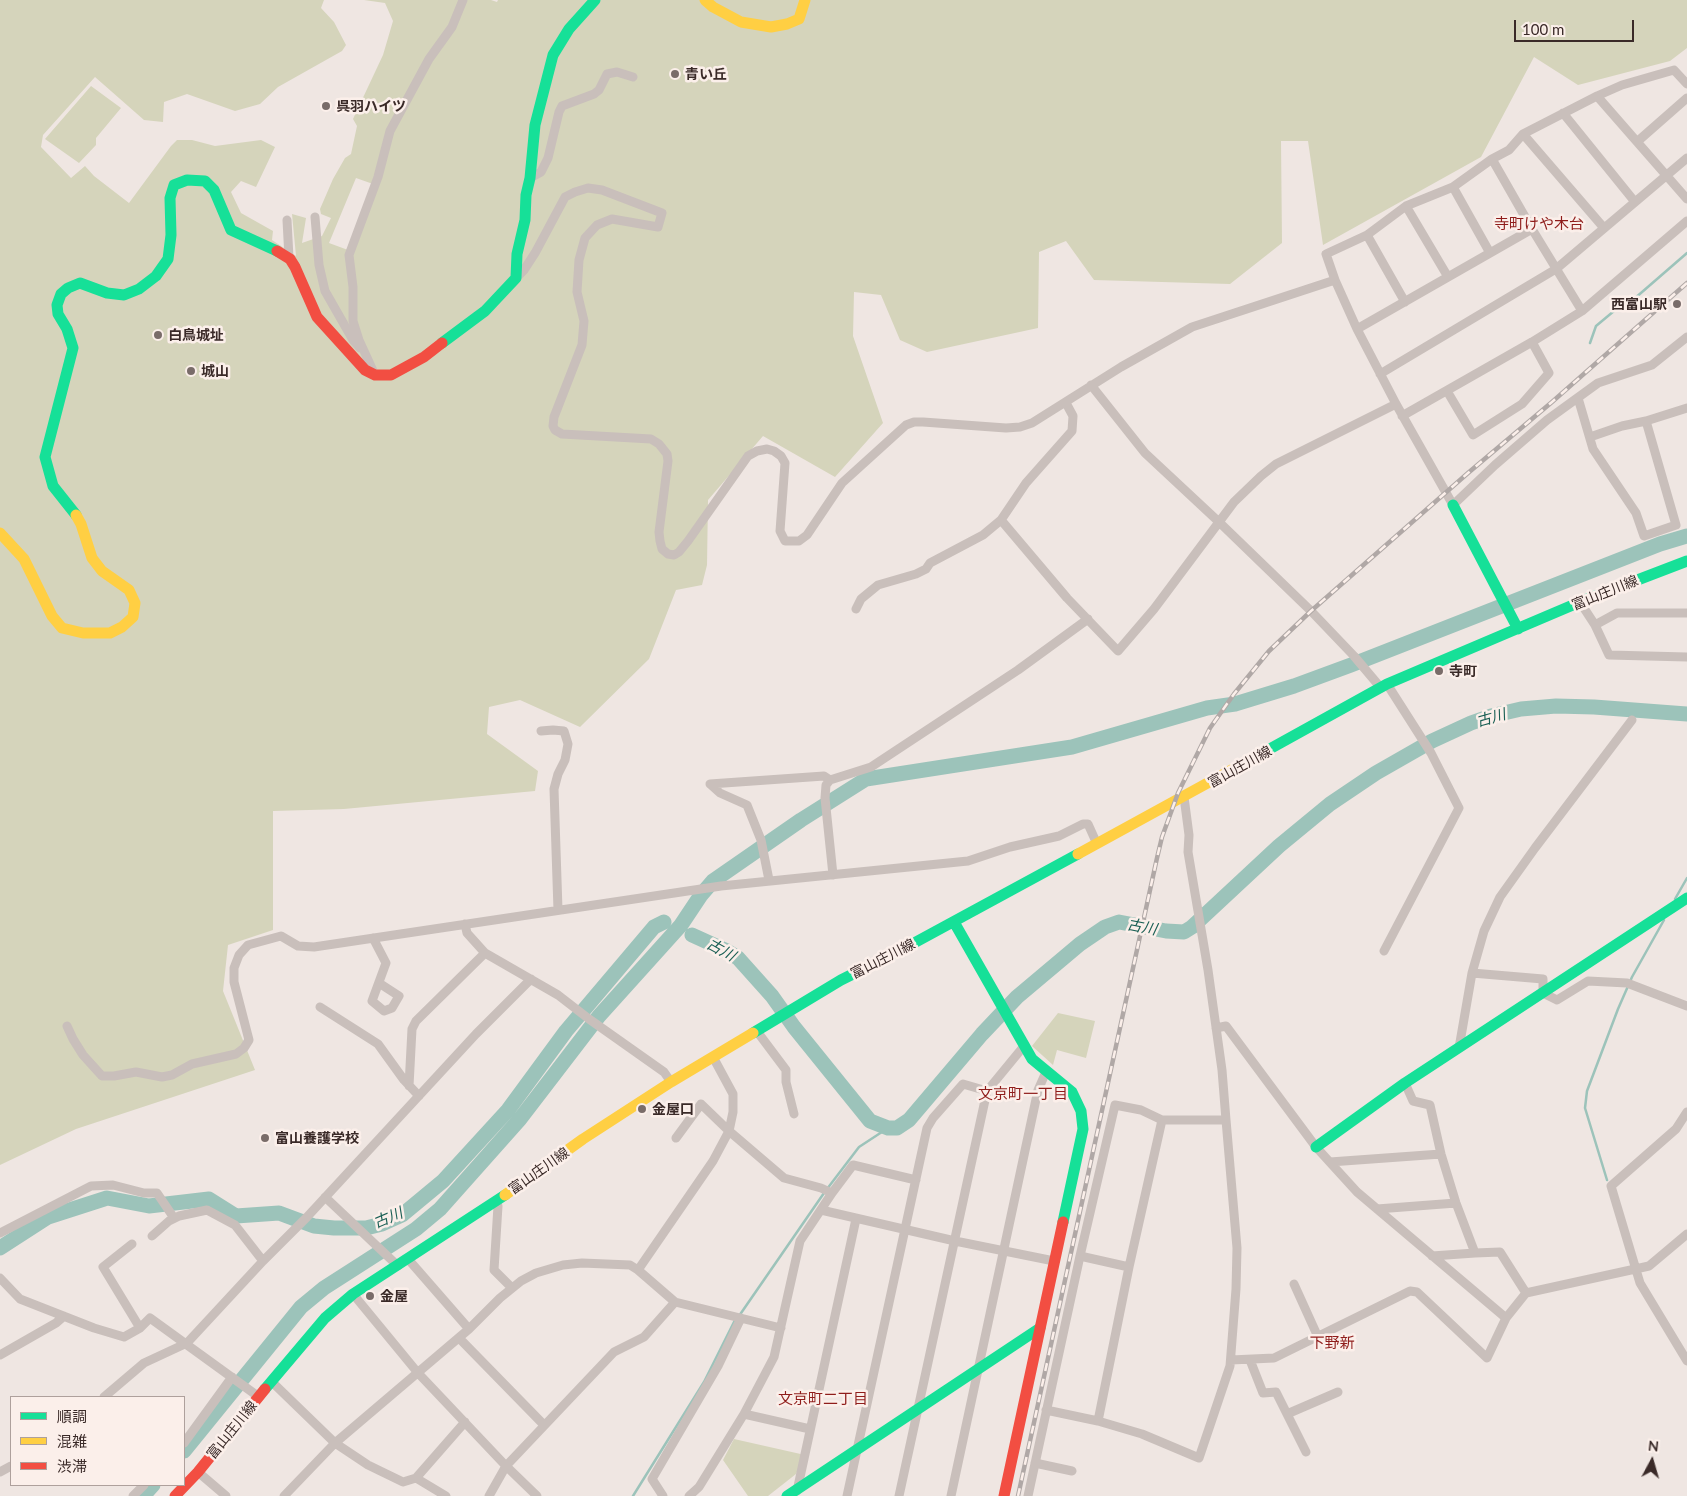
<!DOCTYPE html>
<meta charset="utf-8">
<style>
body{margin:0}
#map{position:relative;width:1687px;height:1496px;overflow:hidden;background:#efe6e2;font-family:Lato,"Noto Sans JP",sans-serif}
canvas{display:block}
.legend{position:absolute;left:10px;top:1396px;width:175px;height:90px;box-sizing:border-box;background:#fbefea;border:1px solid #aea09c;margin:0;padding:6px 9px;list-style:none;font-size:15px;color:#3a2a28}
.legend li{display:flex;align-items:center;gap:10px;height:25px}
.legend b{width:25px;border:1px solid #aea09c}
.north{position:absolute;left:1627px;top:1436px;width:50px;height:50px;-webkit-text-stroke:4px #fbefea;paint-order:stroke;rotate:6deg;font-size:14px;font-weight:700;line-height:20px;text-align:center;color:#3a2a28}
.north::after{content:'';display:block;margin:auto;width:18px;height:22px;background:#3a2a28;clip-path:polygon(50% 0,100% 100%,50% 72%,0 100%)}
.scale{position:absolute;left:1514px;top:20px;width:120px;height:22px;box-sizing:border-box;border:2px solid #3a2a28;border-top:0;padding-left:6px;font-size:15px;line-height:18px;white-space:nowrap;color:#3a2a28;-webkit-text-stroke:4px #fbefea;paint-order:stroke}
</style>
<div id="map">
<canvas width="1687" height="1496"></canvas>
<ul class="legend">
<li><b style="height:6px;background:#16e098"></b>順調</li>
<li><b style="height:6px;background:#ffcf43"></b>混雑</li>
<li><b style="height:6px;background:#f24e42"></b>渋滞</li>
</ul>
<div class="north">N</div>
<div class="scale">100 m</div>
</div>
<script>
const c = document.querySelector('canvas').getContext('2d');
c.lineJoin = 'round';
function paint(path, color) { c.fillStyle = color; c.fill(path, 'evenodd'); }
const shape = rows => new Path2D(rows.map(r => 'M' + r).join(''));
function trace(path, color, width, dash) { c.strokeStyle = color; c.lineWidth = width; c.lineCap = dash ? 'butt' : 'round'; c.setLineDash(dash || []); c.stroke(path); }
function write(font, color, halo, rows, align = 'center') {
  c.font = font + ' Lato,"Noto Sans JP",sans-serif'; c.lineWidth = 5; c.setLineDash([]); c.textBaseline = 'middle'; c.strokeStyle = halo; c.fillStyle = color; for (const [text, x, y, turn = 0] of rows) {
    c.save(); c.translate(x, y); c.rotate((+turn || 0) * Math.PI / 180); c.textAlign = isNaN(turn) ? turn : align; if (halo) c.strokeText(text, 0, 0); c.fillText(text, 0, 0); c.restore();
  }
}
paint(shape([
 [0,0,324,0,321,8,334,22,346,45,342,51,278,87,260,104,235,111,187,94,164,102,163,122,144,120,95,77,43,135,41,147,71,178,85,166,94,176,129,203,171,146,177,140,192,140,215,146,261,140,275,147,256,187,241,181,231,192,241,213,273,231,272,240,296,256,292,214,306,218,302,243,322,236,331,218,321,214,320,209,333,179,345,158,351,154,357,126,353,119,383,55,393,21,385,3,364,0,491,0,497,2,498,0,1687,0,1687,48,1670,61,1578,85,1534,57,1481,157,1323,245,1308,141,1281,141,1282,243,1230,284,1094,280,1066,241,1039,252,1038,328,927,352,900,340,881,295,854,292,853,336,883,423,835,477,763,436,708,500,707,565,702,585,676,590,649,659,580,727,520,700,489,707,487,734,538,771,535,791,344,809,273,811,273,930,228,945,223,991,255,1070,76,1129,0,1165],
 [356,178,373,184,348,250,329,243],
 [91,86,121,108,96,138,96,145,79,163,45,139],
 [1058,1013,1095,1021,1086,1058,1057,1050,1053,1065,1032,1046],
 [734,1439,805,1455,796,1474,768,1496,748,1496,723,1460]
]), '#d5d4bb');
trace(shape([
 [1590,343,1596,326,1614,311,1634,299,1687,253],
 [1675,899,1687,878],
 [1607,1180,1585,1108,1587,1091,1618,1009,1632,977,1664,920],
 [827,1189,859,1147,888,1128],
 [739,1316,824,1193],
 [633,1496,704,1382,735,1320]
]), '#9cc3ba', 2.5);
trace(shape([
 [692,935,725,950,738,958,772,996,794,1027,870,1121,888,1128,897,1128,909,1120,982,1034,1017,997,1080,944,1105,927,1119,922,1166,931,1184,932,1192,927,1279,846,1330,804,1376,773,1432,741,1471,723,1491,716,1521,709,1556,706,1594,707,1687,714],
 [0,1248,48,1217,107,1198,149,1206,209,1199,236,1216,279,1213,314,1226,334,1228,366,1228,382,1224,402,1215,443,1181,508,1110,566,1031,654,927,664,922],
 [184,1451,301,1307,324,1288,416,1229,440,1209,520,1119,599,1016,681,925,701,895,713,881,801,820,866,779,1072,747,1207,708,1235,704,1294,686,1351,665,1660,544,1687,536],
 [143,1496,153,1485]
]), '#9cc3ba', 15);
trace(shape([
 [1687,84,1674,70,1622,85,1597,96,1523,134,1509,150,1492,159,1453,187,1406,206,1367,235,1326,254,1335,280,1357,329,1396,404,1453,505,1495,465,1547,420,1598,383,1652,365,1687,337],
 [1597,96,1687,199],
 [1563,113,1635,202],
 [1523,134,1604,228],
 [1638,141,1687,98],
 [1492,159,1532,229,1582,311],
 [530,178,541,172,548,158,559,112,562,106,594,94,599,90,607,74,617,72,633,77],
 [1453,187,1490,253],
 [1406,206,1448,277],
 [315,217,319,265,325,291,353,340,360,348],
 [287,220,289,258],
 [1367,235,1405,302],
 [516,278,524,270,535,253,565,197,575,192,588,188,602,190,662,213,658,227,612,219,597,225,585,238,579,260,577,292,584,321,582,345,554,417,553,426,555,430,562,434,651,439,659,444,667,454,668,461,659,532,660,541,662,549,668,554,674,555,679,552,688,541,748,456,757,451,767,449,774,451,781,456,785,463,780,531,785,541,799,541,807,535,842,483,906,425,914,422,923,422,1006,428,1020,427,1032,423,1121,367,1192,327,1335,280],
 [1357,329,1532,229],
 [1380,374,1556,269,1687,158],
 [375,375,359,340,353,321,353,287,349,255,378,177,390,131,429,59,452,27,463,0],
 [1091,385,1145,453,1219,522,1311,611,1354,656,1381,688],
 [1447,391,1473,435,1522,404,1549,373,1532,342],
 [1578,398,1593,449,1636,513,1644,536,1676,525,1646,421],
 [1402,416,1532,342,1582,311,1687,221],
 [1590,437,1622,426,1646,421,1687,408],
 [1001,520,1067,598,1118,651,1154,609,1234,502,1261,476,1276,464,1396,404],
 [1580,602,1595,625,1609,655,1687,657],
 [856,609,861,599,878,585,916,574,926,569,930,563,983,535,1001,520,1026,483,1072,431,1073,416,1066,403],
 [1595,625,1617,613,1687,613],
 [541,731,553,730,564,731,568,744,565,760,558,774,554,789,558,910],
 [830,780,826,785,825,798,833,875],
 [710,784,824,776,830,780,871,767,1018,670,1088,619],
 [710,784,720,793,747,805,761,840,769,880],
 [465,924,467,933,485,953,558,995,589,1019,664,1072,671,1082],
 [373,938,386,963,372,1001,384,1011,392,1008,399,996,379,983],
 [1384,951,1459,808,1431,753,1387,684],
 [1472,973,1543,979,1543,993,1557,1000,1588,981,1627,983,1687,1006],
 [320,1007,378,1044,404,1080,419,1096],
 [67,1026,73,1039,83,1055,102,1076,114,1076,136,1072,162,1077,172,1075,192,1064,236,1054,244,1048,249,1040,234,982,234,968,239,955,248,945,281,936,298,946,314,947,721,886,968,861,1010,847,1059,836,1083,824,1088,824,1097,844],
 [1216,1028,1226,1026,1316,1147,1357,1192,1506,1318],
 [756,1030,786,1070,786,1082,794,1114],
 [1459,1048,1472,973,1484,931,1500,897,1535,848,1632,720],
 [409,1086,412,1029,416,1021,485,953],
 [1687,1112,1676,1129,1611,1186,1640,1283,1687,1361],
 [676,1138,701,1104,729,1131,784,1178,821,1188,832,1193],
 [1330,1162,1441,1154],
 [325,1197,398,1266],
 [495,1201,498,1206,494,1270,512,1288],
 [1377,1209,1456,1203],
 [821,1210,955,1241,1054,1261],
 [0,1233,91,1186,113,1185,144,1193,157,1193,174,1218],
 [152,1236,169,1221,179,1216,207,1210,235,1225,263,1261],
 [132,1244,103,1267,140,1328],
 [1432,1256,1475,1253],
 [408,1259,469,1329],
 [1129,1267,1080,1256,1115,1105,1141,1110,1162,1120,1226,1120],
 [638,1270,713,1161,729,1131,733,1112,733,1094,713,1057],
 [0,1278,20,1299,94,1328,124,1337,140,1328,150,1318,259,1397],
 [1294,1284,1318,1337],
 [1526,1293,1649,1266,1687,1234],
 [353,1294,418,1373,506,1466,537,1496],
 [459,1338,544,1425],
 [0,1355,56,1323,64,1316],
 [1231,1360,1274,1358,1410,1291,1417,1292,1487,1358,1506,1318,1526,1293,1500,1252,1475,1253,1456,1203,1441,1154,1430,1105,1413,1101,1405,1083],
 [1250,1360,1263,1393,1276,1392,1306,1452],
 [272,1382,335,1443,368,1465,403,1482,416,1478,446,1496],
 [104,1397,144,1363,187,1343,263,1261,307,1217,476,1034,531,979],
 [1046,1410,1098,1421,1142,1434,1199,1458,1230,1366,1236,1289,1237,1248,1226,1120,1222,1070,1208,970,1188,852,1189,835,1184,797],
 [744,1414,810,1429],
 [1287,1414,1338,1392],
 [1098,1421,1129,1267,1162,1120],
 [184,1443,232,1377],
 [1035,1463,1072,1471],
 [0,1472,11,1466],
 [198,1472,226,1496],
 [416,1478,465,1422],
 [797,1491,856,1219],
 [133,1496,144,1485],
 [284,1496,335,1443,469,1329,500,1298,521,1281,536,1273,563,1265,582,1263,630,1265,638,1270,675,1302,781,1328],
 [489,1496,506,1466,614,1352,644,1337,675,1302],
 [663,1496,652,1479,718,1366,741,1318],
 [689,1496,699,1487,744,1414,774,1357,800,1241,832,1193,853,1165,916,1180],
 [847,1496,927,1128,933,1118,963,1084,987,1091],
 [899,1496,987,1091,1024,1046],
 [951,1496,1038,1090,1046,1072],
 [1028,1496,1080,1256]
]), '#c9bfbb', 9);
trace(shape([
 [442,343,485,311,516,278,517,254,525,220,526,195,530,178,535,125,553,55,569,29,595,0],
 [1453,505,1518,629],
 [76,515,53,486,45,457,73,348,67,329,58,314,57,305,61,294,68,288,80,283,107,293,124,295,139,289,156,276,168,259,171,235,170,198,174,185,187,180,205,181,214,190,231,230,277,251],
 [1266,751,1387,684,1580,602,1687,561],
 [954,922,1032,1059,1072,1092,1081,1111,1083,1129,1063,1222],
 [753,1033,841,980,903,949,1078,854],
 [1316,1147,1405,1083,1687,898],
 [265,1389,325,1318,353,1294,505,1195],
 [787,1496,1040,1328]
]), '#16e098', 11);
trace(shape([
 [705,0,713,7,741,22,771,27,787,24,799,19,805,0],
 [0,533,24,559,52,616,62,628,83,633,110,633,122,627,133,617,135,603,129,590,102,571,92,558,81,524,76,515],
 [1078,854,1266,751],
 [505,1195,583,1139,671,1082,753,1033]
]), '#ffcf43', 11);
trace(shape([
 [277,251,290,259,295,267,317,317,365,370,375,375,391,375,424,357,442,343],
 [175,1496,198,1472,265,1389],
 [1004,1496,1063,1222]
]), '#f24e42', 11);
const rail = shape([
 [1018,1496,1157,858,1162,837,1178,793,1210,728,1234,694,1269,651,1311,611,1468,473,1552,402,1687,283]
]);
trace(rail, '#b0a8a6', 4.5);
trace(rail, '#fbefea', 2.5, [8]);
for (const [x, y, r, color] of [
 [675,74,5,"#796c69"],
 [326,106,5,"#796c69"],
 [1677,304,5,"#796c69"],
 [158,335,5,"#796c69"],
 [191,371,5,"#796c69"],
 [1439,671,5,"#796c69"],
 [642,1109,5,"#796c69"],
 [265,1138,5,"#796c69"],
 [370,1296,5,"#796c69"]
]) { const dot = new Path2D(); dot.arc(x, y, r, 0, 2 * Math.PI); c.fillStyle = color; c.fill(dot); trace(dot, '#fbefea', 2); }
write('bold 14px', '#3a2a28', '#fbefea', [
 ["青い丘",685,74],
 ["呉羽ハイツ",336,106],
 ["西富山駅",1667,304,"right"],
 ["白鳥城址",168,335],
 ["城山",201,371],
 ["寺町",1449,671],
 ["金屋口",652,1109],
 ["富山養護学校",275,1138],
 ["金屋",380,1296]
], 'left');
write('14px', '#3a2a28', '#fbefea', [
 ["富山庄川線",1605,593,-22],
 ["富山庄川線",1240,767,-29],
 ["富山庄川線",883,959,-27],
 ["富山庄川線",539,1171,-35],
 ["富山庄川線",232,1430,-51]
]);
write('15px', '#8f1d1b', '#fbefea', [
 ["寺町けや木台",1539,224],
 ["文京町一丁目",1023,1094],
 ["下野新",1332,1343],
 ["文京町二丁目",823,1399]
]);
write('italic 15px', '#1a5f54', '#fbefea', [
 ["古川",1491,718,-16],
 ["古川",1142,927,11],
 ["古川",721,950,29],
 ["古川",388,1218,-23]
]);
</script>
